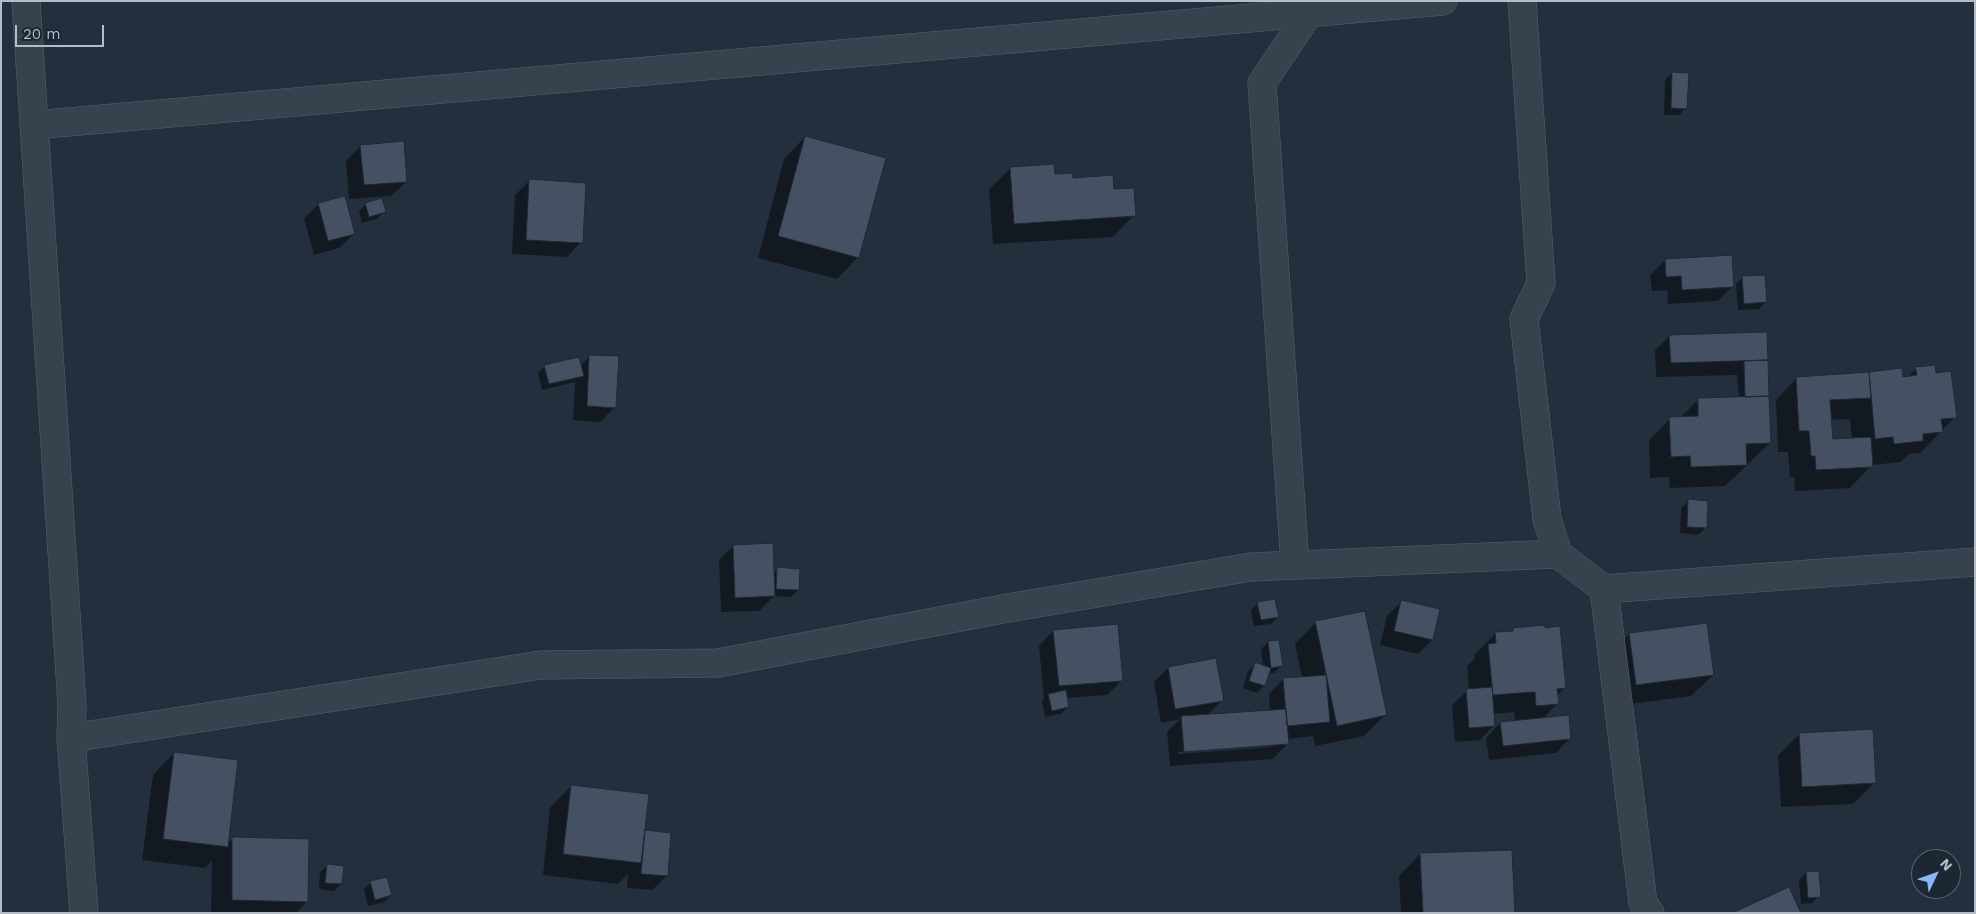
<!DOCTYPE html>
<style>
body{margin:0}
#map{position:relative;width:1976px;height:914px;overflow:hidden;background:#242f3e;font-family:"Work Sans",sans-serif}
canvas{display:block}
.frame{position:absolute;inset:0;border:2px solid #b4bcc9;pointer-events:none}
.north{position:absolute;left:1911px;top:849px;width:50px;height:50px;box-sizing:border-box;background:#1d2633;border:1px solid #59626f;border-radius:50%;rotate:48deg;font-size:14px;font-weight:700;line-height:20px;text-align:center;color:#b4bcc9}
.north::after{content:'';display:block;margin:auto;width:18px;height:22px;background:#8ab4f8;clip-path:polygon(50% 0,100% 100%,50% 72%,0 100%)}
.scale{position:absolute;left:15px;top:25px;width:89px;height:22px;box-sizing:border-box;border:2px solid #b4bcc9;border-top:0;padding-left:6px;font-size:15px;line-height:18px;white-space:nowrap;color:#b4bcc9;-webkit-text-stroke:4px #1d2633;paint-order:stroke}
</style>
<div id="map">
<canvas width="1976" height="914"></canvas>
<div class="frame"></div>
<div class="north">N</div>
<div class="scale">20 m</div>
</div>
<script>
const c = document.querySelector('canvas').getContext('2d');
c.lineJoin = 'round';
function paint(path, color) { c.fillStyle = color; c.fill(path, 'evenodd'); }
const shape = rows => new Path2D(rows.map(r => 'M' + r).join(''));
function trace(path, color, width, dash) { c.strokeStyle = color; c.lineWidth = width; c.lineCap = dash ? 'butt' : 'round'; c.setLineDash(dash || []); c.stroke(path); }
paint(shape([
 [1672,73,1686,108,1679,115,1664,115,1665,80],
 [805,137,858,257,837,279,758,258,784,159],
 [361,146,406,182,391,196,349,199,346,161],
 [1011,168,1072,179,1113,191,1134,215,1113,237,993,244,989,189],
 [529,181,581,242,567,257,512,254,515,195],
 [319,204,354,234,339,248,314,255,304,218],
 [366,204,384,211,377,219,362,223,359,211],
 [1665,260,1733,286,1718,301,1668,304,1667,290,1652,291,1650,275],
 [1743,277,1766,301,1759,309,1738,310,1736,284],
 [1766,333,1770,443,1725,486,1670,488,1669,477,1650,478,1649,440,1670,419,1680,418,1698,400,1739,398,1737,375,1656,377,1655,350,1670,336],
 [590,356,615,407,600,422,573,420,575,382,542,390,538,373,545,366,580,366],
 [1916,368,1935,374,1955,417,1920,453,1909,454,1901,462,1872,465,1850,488,1795,491,1794,477,1790,477,1788,452,1778,452,1776,400,1797,378,1901,370,1902,378,1907,378],
 [1850,419,1852,439,1831,440,1830,420],
 [1688,501,1705,528,1698,535,1680,533,1681,508],
 [733,546,773,573,778,568,798,590,791,597,774,596,759,611,721,612,719,560],
 [1401,602,1439,610,1432,640,1418,654,1380,645,1387,616],
 [1258,603,1278,617,1271,624,1254,626,1251,610],
 [1316,622,1385,715,1364,736,1315,746,1313,736,1287,739,1287,744,1273,759,1170,766,1167,732,1180,719,1161,723,1154,682,1168,668,1222,700,1207,716,1270,711,1269,694,1283,680,1302,678,1295,644],
 [1273,744,1273,747,1178,754,1178,752],
 [1513,629,1564,688,1557,696,1558,703,1542,719,1570,738,1556,753,1489,760,1486,738,1500,723,1515,721,1514,712,1493,714,1494,725,1480,740,1455,742,1452,705,1467,691,1469,690,1467,666,1475,659,1474,655,1496,633,1510,632],
 [1053,631,1122,680,1107,695,1066,698,1068,707,1061,714,1045,717,1042,702,1044,699,1039,646],
 [1629,634,1713,675,1691,696,1615,706,1608,656],
 [1268,642,1281,666,1274,673,1268,674,1264,686,1257,693,1243,688,1248,671,1256,664,1263,666,1261,649],
 [1799,734,1875,782,1853,804,1781,807,1778,756],
 [174,753,227,844,233,838,307,901,296,913,211,913,212,861,205,868,142,860,153,775],
 [571,786,643,832,670,834,667,876,652,890,627,888,628,874,618,884,543,875,550,808],
 [1420,854,1514,913,1401,913,1399,876],
 [328,865,341,884,334,891,319,889,320,872],
 [1806,873,1819,896,1812,903,1801,904,1799,880],
 [371,882,391,895,384,902,368,906,364,889]
]), '#0007');
const building = shape([
 [1672,72,1689,73,1687,109,1671,108,1672,72],
 [805,136,886,158,859,258,778,236,805,136],
 [404,141,407,182,364,185,360,145,404,141],
 [1054,164,1055,174,1073,173,1073,178,1113,175,1114,189,1134,188,1136,216,1014,224,1010,167,1054,164],
 [529,179,586,183,583,243,526,240,529,179],
 [345,196,355,234,328,241,318,203,345,196],
 [382,198,386,212,369,217,365,203,382,198],
 [1732,255,1734,287,1682,290,1681,276,1666,277,1665,259,1732,255],
 [1765,275,1767,302,1744,304,1742,276,1765,275],
 [1767,332,1768,360,1671,363,1669,335,1767,332],
 [589,355,619,356,616,408,587,406,589,355],
 [579,357,584,376,549,384,544,365,579,357],
 [1768,360,1769,396,1745,397,1744,361,1768,360],
 [1935,365,1936,373,1951,371,1957,418,1941,419,1943,432,1923,434,1923,441,1894,444,1893,437,1875,439,1869,372,1902,368,1903,377,1917,375,1915,367,1935,365],
 [1869,372,1871,398,1830,400,1833,439,1871,437,1873,467,1816,470,1815,456,1811,456,1809,431,1799,431,1796,377,1869,372],
 [1769,396,1771,443,1746,444,1747,465,1691,467,1690,456,1671,457,1669,417,1698,416,1698,398,1769,396],
 [1688,499,1708,501,1707,528,1687,527,1688,499],
 [773,543,775,596,735,598,733,545,773,543],
 [777,567,800,569,799,590,776,589,777,567],
 [1275,599,1279,617,1261,620,1257,602,1275,599],
 [1401,600,1440,609,1433,640,1394,631,1401,600],
 [1365,611,1387,715,1337,726,1315,621,1365,611],
 [1707,623,1714,675,1636,685,1629,633,1707,623],
 [1118,624,1123,681,1059,686,1053,630,1118,624],
 [1545,625,1545,628,1560,626,1566,688,1557,689,1559,704,1536,706,1535,692,1493,695,1488,644,1496,643,1495,632,1513,631,1513,628,1545,625],
 [1279,640,1283,666,1271,668,1268,641,1279,640],
 [1216,658,1224,701,1175,709,1168,667,1216,658],
 [1255,662,1271,668,1265,686,1249,681,1255,662],
 [1326,675,1330,722,1287,726,1283,678,1326,675],
 [1492,687,1495,726,1469,728,1466,689,1492,687],
 [1066,690,1069,707,1052,711,1048,694,1066,690],
 [1286,709,1289,744,1184,752,1181,716,1286,709],
 [1569,715,1571,739,1503,746,1500,722,1569,715],
 [1873,729,1876,783,1802,787,1799,733,1873,729],
 [174,752,238,760,228,847,163,839,174,752],
 [571,785,649,794,641,863,563,854,571,785],
 [645,830,671,833,668,876,641,874,645,830],
 [232,837,309,839,308,902,232,900,232,837],
 [1512,850,1515,913,1423,913,1420,853,1512,850],
 [327,864,344,866,342,884,325,883,327,864],
 [1819,871,1821,897,1808,898,1806,872,1819,871],
 [387,877,392,895,375,900,370,881,387,877],
 [1789,887,1801,913,1732,913,1789,887]
]);
paint(building, '#455162');
trace(building, '#1f2835', 1);
const minor = shape([
 [26,1,72,705,71,738,84,913],
 [1522,1,1541,283,1524,319,1547,519,1558,554,1604,589,1975,562],
 [34,125,1443,1],
 [1295,565,1262,83,1309,13],
 [1604,589,1643,903,1650,913],
 [71,738,541,665,718,663,1008,608,1251,567,1558,554]
]);
trace(minor, '#565f6c', 29);
trace(minor, '#38414e', 28);
</script>
